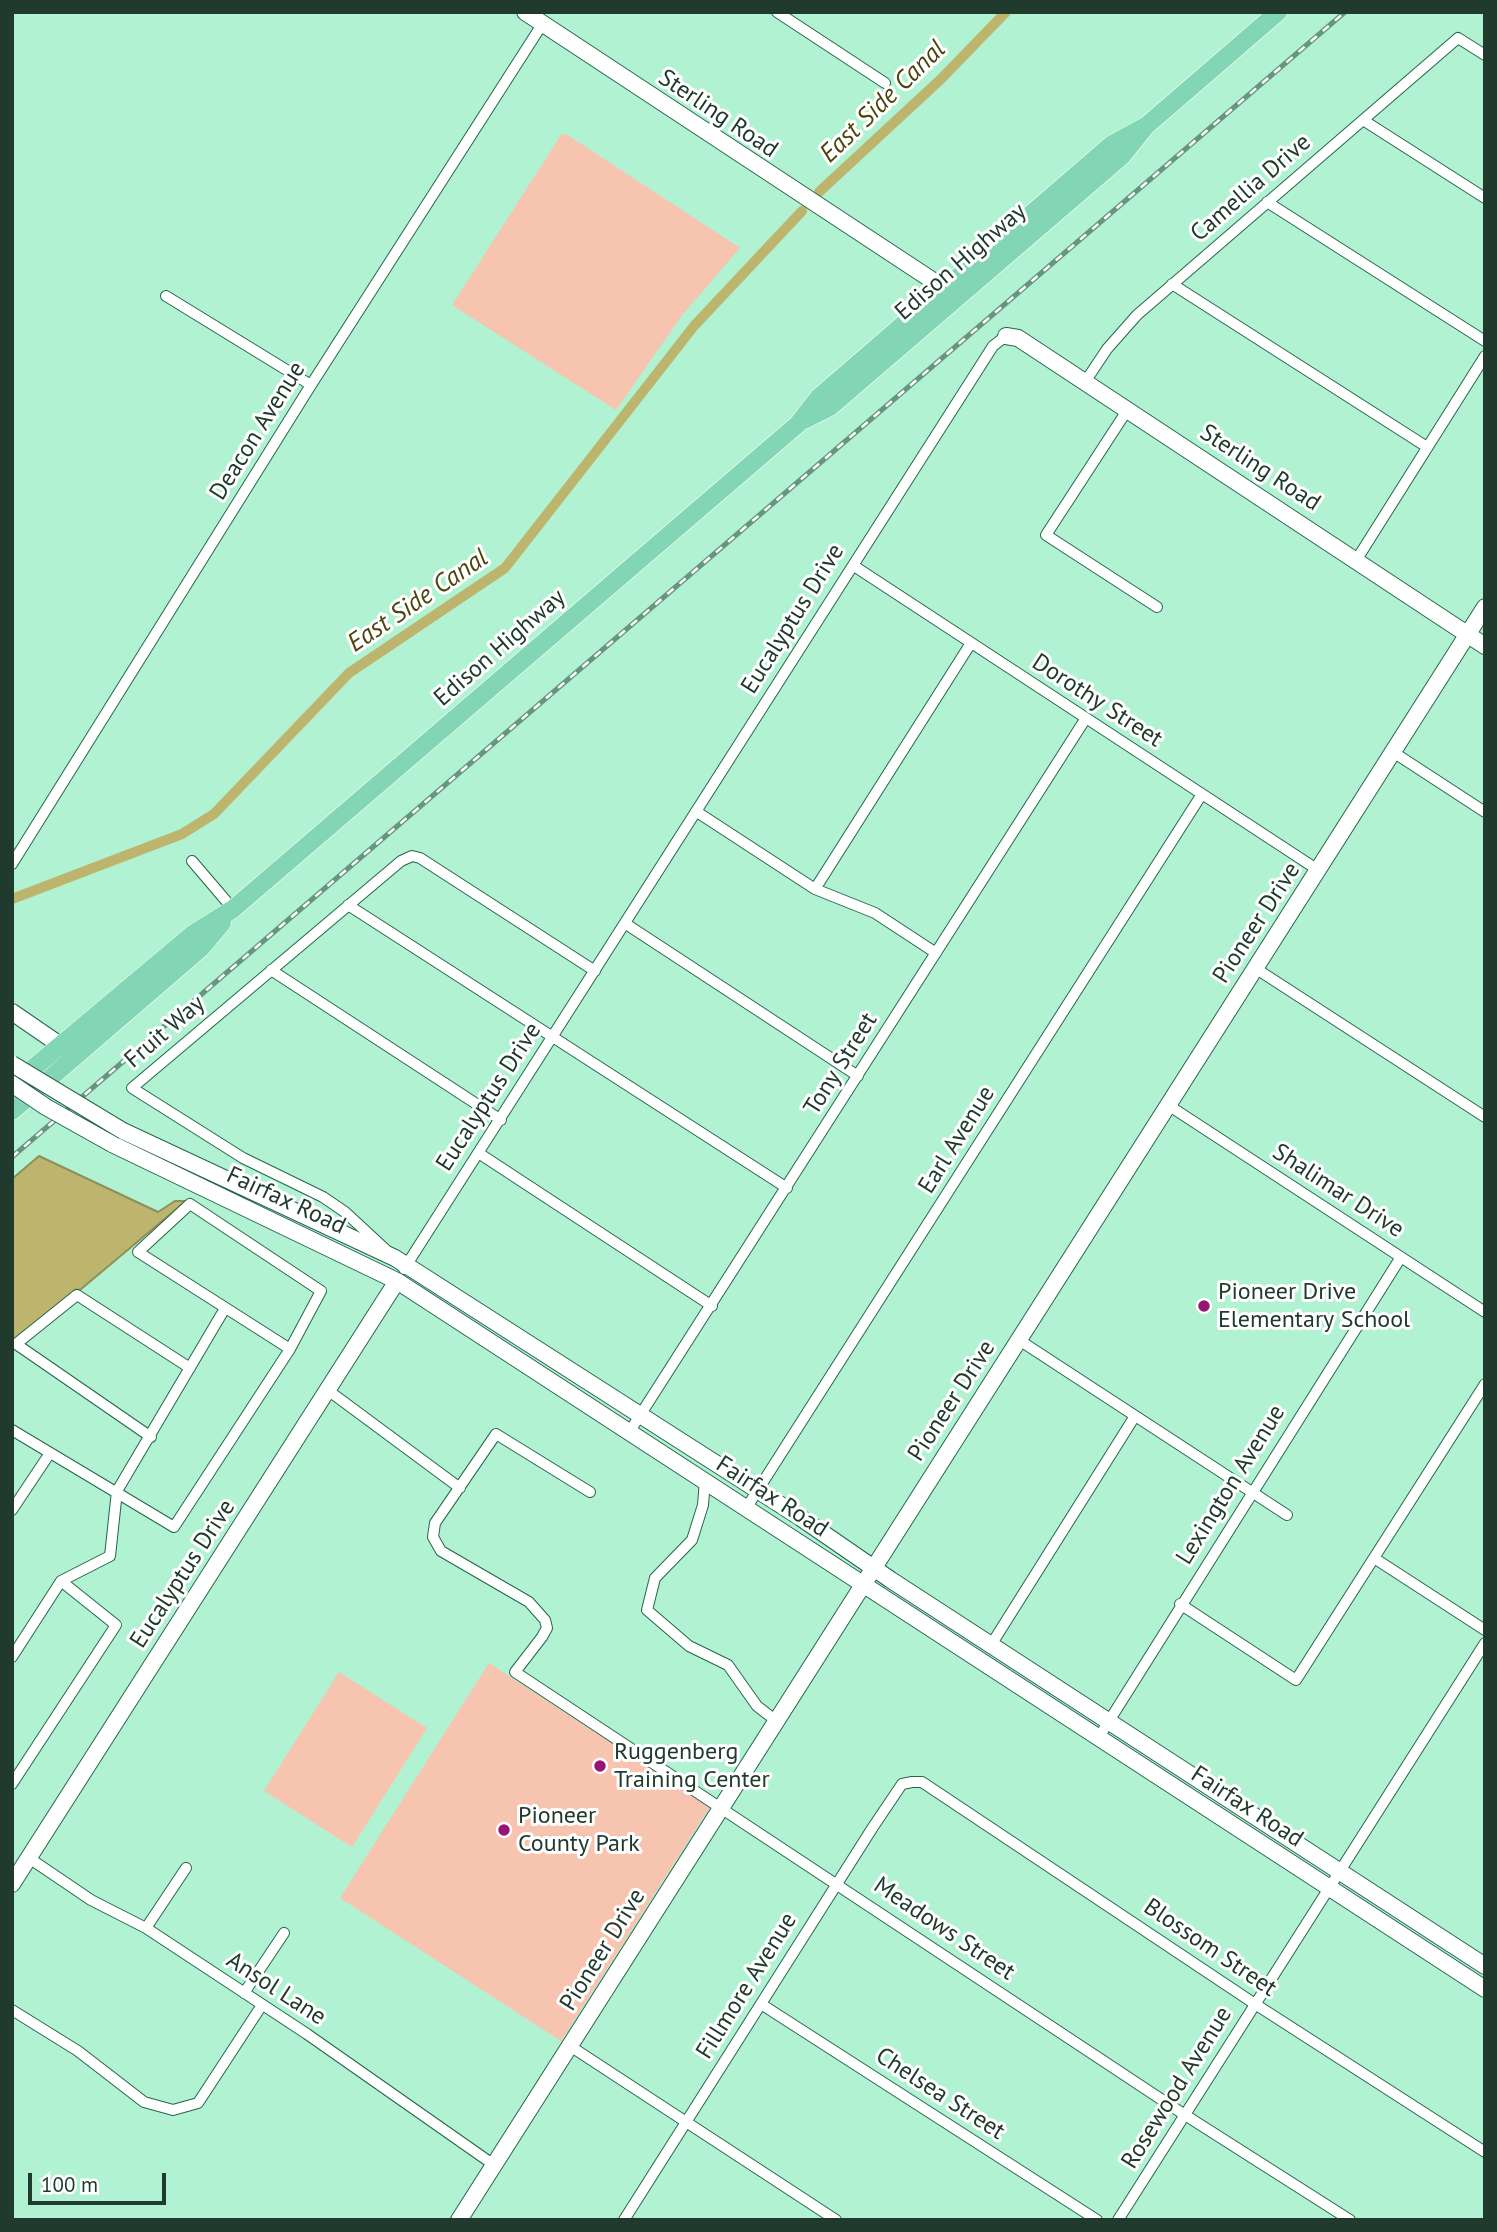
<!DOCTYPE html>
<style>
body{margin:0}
#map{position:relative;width:1497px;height:2232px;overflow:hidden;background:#b0f2d1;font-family:"PT Sans",sans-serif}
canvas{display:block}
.frame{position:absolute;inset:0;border:14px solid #203a2e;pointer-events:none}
.scale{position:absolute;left:28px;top:2173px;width:138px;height:32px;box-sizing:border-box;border:4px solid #203a2e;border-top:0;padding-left:9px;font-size:21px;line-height:24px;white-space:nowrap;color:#203a2e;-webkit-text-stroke:5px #fff;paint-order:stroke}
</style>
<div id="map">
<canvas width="1497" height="2232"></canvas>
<div class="frame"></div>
<div class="scale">100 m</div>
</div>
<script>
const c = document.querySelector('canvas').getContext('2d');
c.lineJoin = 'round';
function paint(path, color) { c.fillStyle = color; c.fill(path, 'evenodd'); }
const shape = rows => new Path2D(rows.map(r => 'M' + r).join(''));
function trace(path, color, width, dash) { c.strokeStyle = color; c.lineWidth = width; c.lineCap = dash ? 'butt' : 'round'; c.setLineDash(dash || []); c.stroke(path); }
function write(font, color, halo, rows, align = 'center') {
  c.font = font + ' "PT Sans",sans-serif'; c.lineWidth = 6; c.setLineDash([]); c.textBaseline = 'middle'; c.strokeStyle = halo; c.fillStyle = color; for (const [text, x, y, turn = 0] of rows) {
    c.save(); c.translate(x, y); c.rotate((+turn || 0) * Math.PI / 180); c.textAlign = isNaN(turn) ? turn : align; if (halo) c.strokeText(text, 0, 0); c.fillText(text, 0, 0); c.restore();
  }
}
paint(shape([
 [566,134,740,248,683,314,616,410,452,305,561,135],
 [489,1663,710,1807,561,2041,340,1898],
 [339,1672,427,1728,352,1847,264,1791]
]), '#f7c4b0');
const water = shape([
 [39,1156,158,1212,175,1201,186,1201,12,1347,12,1179,39,1156]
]);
paint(water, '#bdb56e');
trace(water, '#8e905b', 2);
trace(shape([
 [819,192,941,79,1006,12],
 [12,899,182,834,214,814,349,673,505,568,694,326,802,211]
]), '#bdb56e', 10);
const street = shape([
 [777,12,885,83],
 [1363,120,1485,198],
 [1267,202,1485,341],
 [1172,284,1427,447],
 [166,296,311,385],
 [1085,382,1107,349,1137,315,1458,38,1485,55],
 [1128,409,1046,535,1157,607],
 [1357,559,1485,356],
 [854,566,1318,870],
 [1393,752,1485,812],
 [697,812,815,889,875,913,936,953],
 [192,861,233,909],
 [12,864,311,385,543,23],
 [815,889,971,643],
 [348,905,787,1188],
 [626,924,858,1076],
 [1255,968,1485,1117],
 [271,970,501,1120],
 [1168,1105,1485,1312],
 [480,1154,712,1306],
 [386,1250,345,1212,323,1197,243,1158,132,1088,401,861,412,856,420,858,595,971],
 [404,1269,993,346,1006,336],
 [1019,1340,1287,1515],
 [329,1391,460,1488],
 [12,1430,174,1527,290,1349,321,1291,190,1204,138,1252,290,1349],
 [630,1431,1086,718],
 [151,1437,16,1344,77,1295,190,1368],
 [705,1480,703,1505,692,1540,655,1578,647,1610,689,1646,728,1665,757,1706,775,1720],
 [590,1492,496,1434,435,1523,433,1537,441,1551,529,1602,545,1620,547,1628,542,1637,515,1672,1185,2115,1350,2220],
 [747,1507,1202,794],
 [12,1510,50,1453],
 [1374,1558,1485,1630],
 [1180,1604,1296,1680,1485,1384],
 [991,1645,1135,1416],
 [12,1657,61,1581,110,1556,117,1491,224,1310],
 [1099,1737,1401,1257],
 [12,1784,116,1625,61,1581],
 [29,1858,91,1900,146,1928,307,2034,494,2165],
 [146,1928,186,1868],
 [244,1993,284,1933],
 [761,2004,1097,2220],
 [12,2010,78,2051,144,2102,173,2110,198,2103,262,2005],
 [570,2046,836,2220],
 [624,2220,873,1827,902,1784,912,1782,922,1782,1255,2004,1485,2152],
 [1118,2220,1485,1643]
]);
const secondary = shape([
 [525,12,953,294],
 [1006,336,1018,338,1485,646],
 [12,1012,60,1045],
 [123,1131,395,1258,801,1518,891,1580,1485,1966],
 [112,1144,397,1281,1485,1989],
 [12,1884,397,1281],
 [459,2220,1485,607]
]);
const primary = shape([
 [804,420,830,407,1122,156,1146,126,1278,12],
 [12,1086,193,934,233,909,798,424,819,397,1111,145,1146,126],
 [12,1111,201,948,222,923]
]);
trace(street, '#25664b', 12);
trace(secondary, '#25664b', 18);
trace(primary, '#fff', 19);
trace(street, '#fff', 10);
trace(secondary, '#fff', 16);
trace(primary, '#82d6b6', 18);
const rail = shape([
 [12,1157,1345,12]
]);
trace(rail, '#67957e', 5);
trace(rail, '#fff', 2.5, [8]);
const secondaryBridge = shape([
 [12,1064,123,1131],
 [12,1084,46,1107,112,1144]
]);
trace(secondaryBridge, '#25664b', 18, []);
trace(secondaryBridge, '#fff', 16);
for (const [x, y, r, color] of [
 [1204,1306,7,"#951772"],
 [600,1766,7,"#951772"],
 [504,1830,7,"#951772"]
]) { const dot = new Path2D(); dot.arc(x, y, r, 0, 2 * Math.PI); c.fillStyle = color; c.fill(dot); trace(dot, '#fff', 2.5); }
write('24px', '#203a2e', '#fff', [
 ["Sterling Road",718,114,34],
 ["Camellia Drive",1251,188,-41],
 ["Edison Highway",961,262,-41],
 ["Deacon Avenue",258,431,-58],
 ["Sterling Road",1260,468,33],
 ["Eucalyptus Drive",793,619,-58],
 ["Edison Highway",500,648,-41],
 ["Dorothy Street",1097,701,33],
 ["Pioneer Drive",1257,923,-57],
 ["Fruit Way",165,1032,-41],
 ["Tony Street",841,1064,-58],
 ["Eucalyptus Drive",489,1097,-57],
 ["Earl Avenue",957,1140,-58],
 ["Shalimar Drive",1338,1191,33],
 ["Fairfax Road",286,1201,25],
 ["Pioneer Drive",952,1401,-57],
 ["Lexington Avenue",1231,1485,-58],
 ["Fairfax Road",772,1497,33],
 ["Eucalyptus Drive",183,1574,-57],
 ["Fairfax Road",1247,1807,33],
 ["Meadows Street",944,1929,34],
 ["Blossom Street",1210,1948,34],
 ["Pioneer Drive",603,1950,-58],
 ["Fillmore Avenue",747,1986,-58],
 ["Ansol Lane",276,1989,33],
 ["Rosewood Avenue",1177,2088,-58],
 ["Chelsea Street",940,2094,33]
]);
write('24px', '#203a2e', '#fff', [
 ["Pioneer Drive",1218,1292],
 ["Elementary School",1218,1320],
 ["Ruggenberg",614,1752],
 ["Training Center",614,1780],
 ["Pioneer",518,1816],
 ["County Park",518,1844]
], 'left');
write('italic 26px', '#4c460e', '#fff', [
 ["East Side Canal",883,102,-44],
 ["East Side Canal",418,601,-34]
]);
</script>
